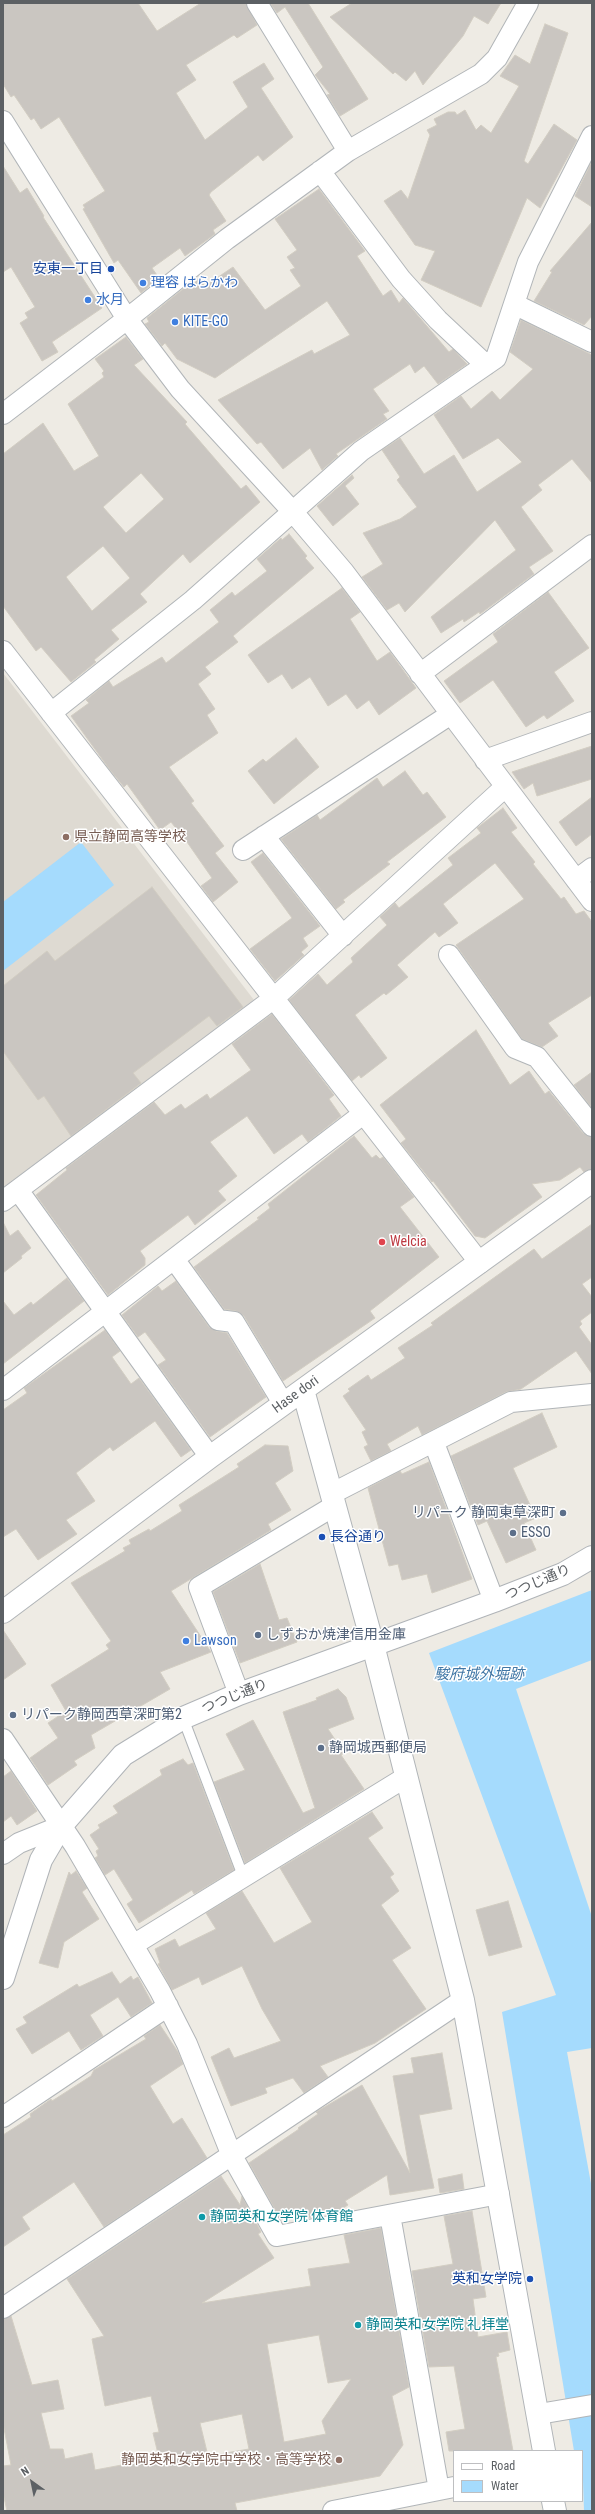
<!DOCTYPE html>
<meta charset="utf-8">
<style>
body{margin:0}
#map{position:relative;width:595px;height:2514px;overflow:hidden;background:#eeebe4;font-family:"Roboto Condensed",sans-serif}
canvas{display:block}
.frame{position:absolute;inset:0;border:4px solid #5c6064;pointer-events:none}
.legend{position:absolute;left:453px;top:2450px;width:130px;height:52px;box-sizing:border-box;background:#fff;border:1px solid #bebfc1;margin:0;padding:5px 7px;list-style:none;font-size:12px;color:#5c6064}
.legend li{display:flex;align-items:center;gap:8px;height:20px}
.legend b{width:20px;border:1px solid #bebfc1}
.north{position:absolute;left:12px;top:2462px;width:40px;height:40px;-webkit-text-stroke:3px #fff;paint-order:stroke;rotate:327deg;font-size:11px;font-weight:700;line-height:16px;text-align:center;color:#5c6064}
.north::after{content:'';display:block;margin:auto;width:14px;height:18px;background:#5c6064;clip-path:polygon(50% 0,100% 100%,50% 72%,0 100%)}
</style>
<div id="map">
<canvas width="595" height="2514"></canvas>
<div class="frame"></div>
<ul class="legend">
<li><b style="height:5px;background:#fff"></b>Road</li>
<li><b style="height:11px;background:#a5dbfd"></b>Water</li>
</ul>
<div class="north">N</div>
</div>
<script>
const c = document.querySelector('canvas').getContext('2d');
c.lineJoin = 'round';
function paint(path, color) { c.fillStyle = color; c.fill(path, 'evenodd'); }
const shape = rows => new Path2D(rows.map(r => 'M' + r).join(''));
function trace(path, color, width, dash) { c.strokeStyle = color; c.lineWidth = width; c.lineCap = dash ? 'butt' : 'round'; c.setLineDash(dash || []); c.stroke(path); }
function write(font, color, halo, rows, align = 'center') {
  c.font = font + ' "Roboto Condensed","Noto Sans JP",sans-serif'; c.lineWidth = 3; c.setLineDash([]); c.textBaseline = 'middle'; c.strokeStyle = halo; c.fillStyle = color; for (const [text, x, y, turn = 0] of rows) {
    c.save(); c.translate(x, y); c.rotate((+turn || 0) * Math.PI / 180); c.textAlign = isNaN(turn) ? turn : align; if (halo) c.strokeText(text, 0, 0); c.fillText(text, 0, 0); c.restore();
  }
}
paint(shape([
 [3,673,254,1000,3,1188]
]), '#dedad2');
paint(shape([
 [81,842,114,885,3,971,3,902],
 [592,1590,592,1660,516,1689,592,1917,592,2048,567,2052,592,2189,592,2511,584,2511,582,2451,574,2451,502,2012,556,1995,429,1653]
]), '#a5dbfd');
const building = shape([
 [3,3,138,3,157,31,201,3,246,3,257,25,237,38,234,35,186,65,196,80,176,93,205,140,248,107,233,82,264,63,274,79,261,88,293,137,263,161,258,155,211,192,209,195,226,221,213,230,215,234,185,256,180,248,152,268,159,278,141,293,118,260,114,263,83,209,85,208,83,205,105,191,59,117,41,129,34,118,31,120,14,95,11,97,3,84,3,3],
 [270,3,308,3,368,99,340,116,327,95,330,94,315,75,323,67,285,7,277,13,270,3],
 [352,3,501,3,488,24,474,16,463,36,423,85,415,71,406,81,395,72,393,74,330,17,352,3],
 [545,24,568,33,524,161,528,164,554,124,577,140,540,208,527,198,481,307,421,280,435,251,415,245,384,201,401,190,408,199,430,135,427,130,437,125,434,119,448,112,455,112,457,115,465,110,476,130,481,125,491,133,519,86,500,76,515,55,530,64,545,24],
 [592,161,592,207,575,196,592,161],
 [3,166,20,193,27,188,44,216,43,217,102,308,52,342,58,352,42,361,20,323,28,318,25,313,35,307,11,267,3,272,3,166],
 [319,189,365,251,357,256,383,296,391,290,399,303,403,298,449,352,453,349,467,364,438,384,424,366,415,373,410,364,373,389,389,411,383,414,387,419,336,454,338,456,322,470,310,448,283,469,261,442,257,444,218,400,312,350,314,354,350,335,327,301,215,378,177,359,165,343,162,346,145,324,149,322,147,318,183,289,199,279,205,286,233,267,265,310,301,286,290,270,295,268,287,257,297,250,275,219,319,189],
 [592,222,592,316,584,325,534,301,552,272,550,271,592,222],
 [521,320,592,355,592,483,572,459,538,485,542,490,521,507,553,551,529,567,534,574,480,614,479,612,464,622,463,619,441,633,431,617,516,550,495,520,405,612,399,603,387,610,362,577,383,564,363,533,400,519,417,507,397,480,400,477,382,450,400,438,424,474,454,455,477,492,522,462,498,438,463,459,434,415,461,396,471,409,492,391,500,400,533,369,510,352,521,320],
 [126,337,143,359,134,365,187,422,185,424,241,489,246,485,260,502,190,563,183,554,140,594,147,602,111,630,119,639,94,660,96,662,71,682,41,647,36,651,3,606,3,454,43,423,74,471,99,456,68,404,104,377,102,373,104,371,95,359,126,337],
 [141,473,164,499,126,533,103,507,141,473],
 [103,546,130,578,92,611,66,577,103,546],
 [352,475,354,478,345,486,359,504,333,526,317,506,352,475],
 [289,534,307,556,305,558,314,568,233,636,238,642,205,667,211,674,198,684,215,709,207,715,218,733,169,767,194,801,191,803,224,846,215,853,238,882,213,902,201,886,212,878,187,842,171,822,160,830,127,784,124,787,110,770,71,716,89,703,86,700,109,681,113,687,162,657,166,663,219,622,210,610,232,592,235,596,267,571,257,559,281,538,282,540,289,534],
 [342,588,360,612,350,619,377,661,390,652,416,688,379,715,369,700,357,709,346,694,328,706,310,677,292,689,282,674,268,683,248,655,342,588],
 [548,592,589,648,554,672,574,701,547,719,544,715,526,727,493,680,460,703,444,681,498,642,493,634,548,592],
 [296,738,319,767,274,804,248,771,263,759,266,762,296,738],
 [592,746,592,779,537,796,533,783,524,789,512,772,592,746],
 [405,771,423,795,427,792,446,817,387,862,390,864,343,900,345,902,336,909,281,839,317,815,320,820,377,778,383,787,405,771],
 [592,797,592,834,576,846,559,822,592,797],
 [503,808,517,828,511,832,535,862,533,864,561,899,564,897,576,914,584,911,592,922,592,995,548,1023,558,1036,542,1047,522,1039,456,945,524,899,495,863,443,904,458,923,439,937,435,932,397,965,408,977,386,995,384,993,355,1015,387,1058,361,1078,359,1075,352,1081,289,1000,318,974,327,985,353,962,351,958,387,925,380,917,395,903,399,908,453,865,448,858,481,833,477,828,503,808],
 [263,853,320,926,303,938,308,946,301,952,304,955,275,981,250,949,292,918,251,862,263,853],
 [152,887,243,1007,217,1026,209,1016,133,1073,141,1083,71,1136,44,1096,38,1100,3,1051,3,986,47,951,55,961,152,887],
 [272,1014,334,1095,329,1099,341,1116,308,1142,302,1134,274,1154,247,1116,210,1142,237,1176,218,1191,226,1200,195,1225,188,1215,140,1251,145,1258,145,1265,108,1295,36,1195,67,1170,66,1168,154,1102,165,1115,181,1104,185,1109,207,1094,210,1099,251,1070,232,1044,272,1014],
 [476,1030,510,1085,529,1071,545,1094,549,1091,583,1133,592,1137,592,1169,584,1172,580,1167,560,1180,532,1184,542,1197,485,1238,475,1236,433,1181,432,1182,401,1143,406,1139,380,1105,476,1030],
 [592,1072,592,1108,574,1085,592,1072],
 [354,1136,372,1158,376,1155,380,1159,383,1157,414,1197,400,1207,439,1257,370,1311,375,1318,283,1381,244,1316,236,1311,224,1309,194,1267,259,1219,257,1218,270,1208,268,1204,354,1136],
 [3,1222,10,1236,18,1230,31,1248,21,1256,22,1258,3,1273,3,1222],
 [592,1224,592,1277,582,1284,592,1297,592,1312,580,1321,582,1324,579,1327,592,1345,592,1374,576,1351,521,1389,506,1392,422,1435,418,1426,387,1444,391,1451,371,1461,364,1447,368,1445,362,1432,366,1430,343,1396,350,1391,348,1389,368,1375,371,1380,405,1358,398,1348,433,1325,431,1323,527,1254,534,1249,542,1259,592,1224],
 [67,1278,84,1301,3,1364,3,1301,14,1315,31,1302,33,1305,67,1278],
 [176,1281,209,1327,216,1331,227,1333,266,1397,210,1437,158,1365,166,1360,145,1332,138,1337,122,1315,158,1286,162,1291,176,1281],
 [105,1330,120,1351,112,1357,131,1384,139,1378,191,1450,181,1457,155,1421,113,1451,110,1447,76,1473,95,1501,66,1520,77,1534,38,1560,16,1529,3,1537,3,1410,27,1393,24,1388,105,1330],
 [542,1413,557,1447,513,1468,536,1518,524,1523,536,1550,506,1563,487,1521,478,1525,451,1456,542,1413],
 [265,1445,288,1446,293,1471,275,1483,291,1510,268,1524,271,1530,171,1591,211,1652,160,1672,170,1689,91,1735,95,1748,74,1761,77,1765,48,1785,30,1758,58,1738,48,1723,66,1711,51,1685,109,1649,106,1645,111,1641,71,1583,125,1551,123,1548,131,1544,129,1540,149,1529,150,1531,182,1511,179,1505,239,1467,237,1464,265,1445],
 [429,1462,472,1579,432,1593,427,1574,402,1580,398,1564,389,1566,368,1488,400,1471,402,1474,429,1462],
 [260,1564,279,1620,287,1618,297,1642,240,1663,213,1592,260,1564],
 [3,1630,26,1664,3,1680,3,1630],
 [338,1689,346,1697,354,1719,328,1729,344,1753,341,1755,364,1789,245,1863,214,1782,245,1770,226,1734,253,1720,303,1813,315,1808,283,1712,317,1700,316,1698,338,1689],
 [183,1759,188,1765,193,1763,234,1870,194,1894,192,1890,139,1923,127,1904,133,1900,114,1869,105,1875,95,1858,98,1856,96,1851,99,1849,90,1835,100,1828,98,1825,118,1813,113,1806,162,1775,160,1770,183,1759],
 [11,1771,37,1811,17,1825,11,1816,3,1822,3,1777,11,1771],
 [372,1812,383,1828,368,1838,394,1874,390,1877,399,1891,381,1905,411,1948,392,1960,426,2009,375,2043,320,2066,328,2077,304,2093,293,2078,265,2088,267,2093,231,2106,211,2057,229,2048,234,2058,281,2041,262,2009,242,1966,202,1985,199,1977,172,1990,158,1964,160,1963,155,1949,175,1939,179,1947,216,1929,206,1913,242,1891,274,1943,312,1922,280,1868,372,1812],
 [76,1871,87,1888,82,1892,99,1919,64,1942,58,1968,39,1963,69,1872,71,1875,76,1871],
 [508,1901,522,1947,489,1956,476,1910,508,1901],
 [112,1972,120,1984,131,1976,133,1980,138,1977,152,2003,131,2017,118,1997,90,2015,103,2036,81,2050,69,2031,32,2054,16,2029,27,2023,23,2017,77,1984,79,1987,112,1972],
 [160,2025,178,2052,183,2064,150,2086,173,2124,182,2118,207,2158,104,2227,74,2182,22,2217,30,2229,3,2247,3,2135,31,2117,30,2114,51,2099,52,2101,91,2076,94,2070,146,2039,144,2036,160,2025],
 [442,2053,452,2109,419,2115,434,2188,390,2195,387,2175,345,2201,348,2205,335,2213,326,2215,325,2213,308,2218,302,2209,281,2220,249,2163,299,2129,298,2128,318,2114,316,2112,362,2085,410,2173,393,2076,414,2073,411,2058,442,2053],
 [462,2174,464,2189,440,2193,438,2179,462,2174],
 [221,2176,240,2205,242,2196,261,2232,258,2234,274,2258,202,2303,311,2286,308,2269,350,2263,344,2235,381,2228,409,2387,392,2396,403,2445,380,2476,235,2503,237,2511,7,2511,3,2493,3,2466,11,2465,3,2423,3,2319,11,2316,32,2385,58,2380,64,2409,41,2413,50,2449,63,2449,65,2459,92,2453,95,2470,159,2458,153,2433,159,2432,151,2396,105,2406,92,2339,104,2336,67,2279,221,2176],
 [319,2335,328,2383,351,2379,322,2421,326,2434,284,2442,267,2344,319,2335],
 [242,2414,249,2449,208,2456,200,2423,242,2414],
 [472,2211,486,2297,473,2299,478,2337,507,2332,510,2350,498,2353,499,2356,496,2357,513,2451,449,2451,446,2432,465,2429,454,2366,429,2367,412,2271,453,2264,444,2216,472,2211]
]);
paint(building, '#cac6c1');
trace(building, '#d2cdc2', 1);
const service = shape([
 [183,1718,243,1876]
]);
const minor = shape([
 [257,3,348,151],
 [3,121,127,319,180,389,293,512,344,572,592,901],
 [320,171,401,279,438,320,486,365],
 [514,304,592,342],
 [3,414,127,319,227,239,348,151,481,74,497,58,528,3],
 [3,651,480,1263],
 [420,674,592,545],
 [51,713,193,600,361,451,496,358,528,262,592,136],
 [485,760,592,722],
 [264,836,343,936],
 [243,850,451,714],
 [576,880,592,868],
 [449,955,515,1048,537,1057,592,1126],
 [18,1190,210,1457],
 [3,1201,273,999,505,787],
 [174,1259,218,1320,234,1322,283,1403],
 [3,1390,363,1114],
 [434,1443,494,1601],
 [331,1494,511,1402,592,1394],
 [239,1694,199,1587,334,1506],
 [3,1739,75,1846,160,1991,187,2044,232,2156,277,2236,499,2194],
 [3,1854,19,1843,61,1826],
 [133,1945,406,1777],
 [3,2117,168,2006],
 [390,2215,439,2490],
 [3,2308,463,2000],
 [539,2414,592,2405],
 [333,2511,454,2487]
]);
const tertiary = shape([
 [303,1390,373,1645,463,2000,544,2451],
 [3,1612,210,1457,592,1181],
 [553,2501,555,2511]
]);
const secondary = shape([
 [3,1978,41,1860,61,1826,123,1755,183,1718,239,1694,494,1601,563,1574,592,1557]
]);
trace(service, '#b1b5b8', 12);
trace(minor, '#b1b5b8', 22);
trace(tertiary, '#b1b5b8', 24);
trace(secondary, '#b0b4b8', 24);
trace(service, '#fff', 10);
trace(minor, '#fff', 20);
trace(tertiary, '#fff', 22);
trace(secondary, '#fff', 22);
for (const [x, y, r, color] of [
 [111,269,4,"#1a4fb4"],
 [143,283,4,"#3f7fe0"],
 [88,300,4,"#3f7fe0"],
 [175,322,4,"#3f7fe0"],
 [66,837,4,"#8d6e63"],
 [382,1242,4,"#e0444e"],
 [563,1513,4,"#5c6f8a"],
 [513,1533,4,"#5c6f8a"],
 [322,1537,4,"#1a4fb4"],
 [258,1635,4,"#5c6f8a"],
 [186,1641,4,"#3f7fe0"],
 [13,1715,4,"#5c6f8a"],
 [321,1748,4,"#5c6f8a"],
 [202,2217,4,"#0f9aa8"],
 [530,2279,4,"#1a4fb4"],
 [358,2325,4,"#0f9aa8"],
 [339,2460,4,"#8d6e63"]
]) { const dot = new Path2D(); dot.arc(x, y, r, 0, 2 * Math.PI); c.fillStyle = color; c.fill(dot); trace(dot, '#fff', 1.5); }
write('14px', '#164399', '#fff', [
 ["安東一丁目",103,269],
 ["長谷通り",330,1537,"left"],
 ["英和女学院",522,2279]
], 'right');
write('14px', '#366cbe', '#fff', [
 ["理容 はらかわ",151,283],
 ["水月",96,300],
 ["KITE-GO",183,322],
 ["Lawson",194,1641]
], 'left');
write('14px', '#785e54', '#fff', [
 ["県立静岡高等学校",74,837],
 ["静岡英和女学院中学校・高等学校",331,2460,"right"]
], 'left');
write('14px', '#be3a42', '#fff', [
 ["Welcia",390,1242]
], 'left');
write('14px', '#5c6064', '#fff', [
 ["Hase dori",296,1395,-36],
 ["つつじ通り",538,1583,-23],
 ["つつじ通り",235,1697,-22]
]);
write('14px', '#4e5e75', '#fff', [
 ["リパーク 静岡東草深町",555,1513,"right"],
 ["ESSO",521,1533],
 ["しずおか焼津信用金庫",266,1635],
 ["リパーク静岡西草深町第2",21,1715],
 ["静岡城西郵便局",329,1748]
], 'left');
write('14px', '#0d838f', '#fff', [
 ["静岡英和女学院 体育館",210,2217],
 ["静岡英和女学院 礼拝堂",366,2325]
], 'left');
write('italic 15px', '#4077a6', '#fff', [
 ["駿府城外堀跡",479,1675]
]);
</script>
